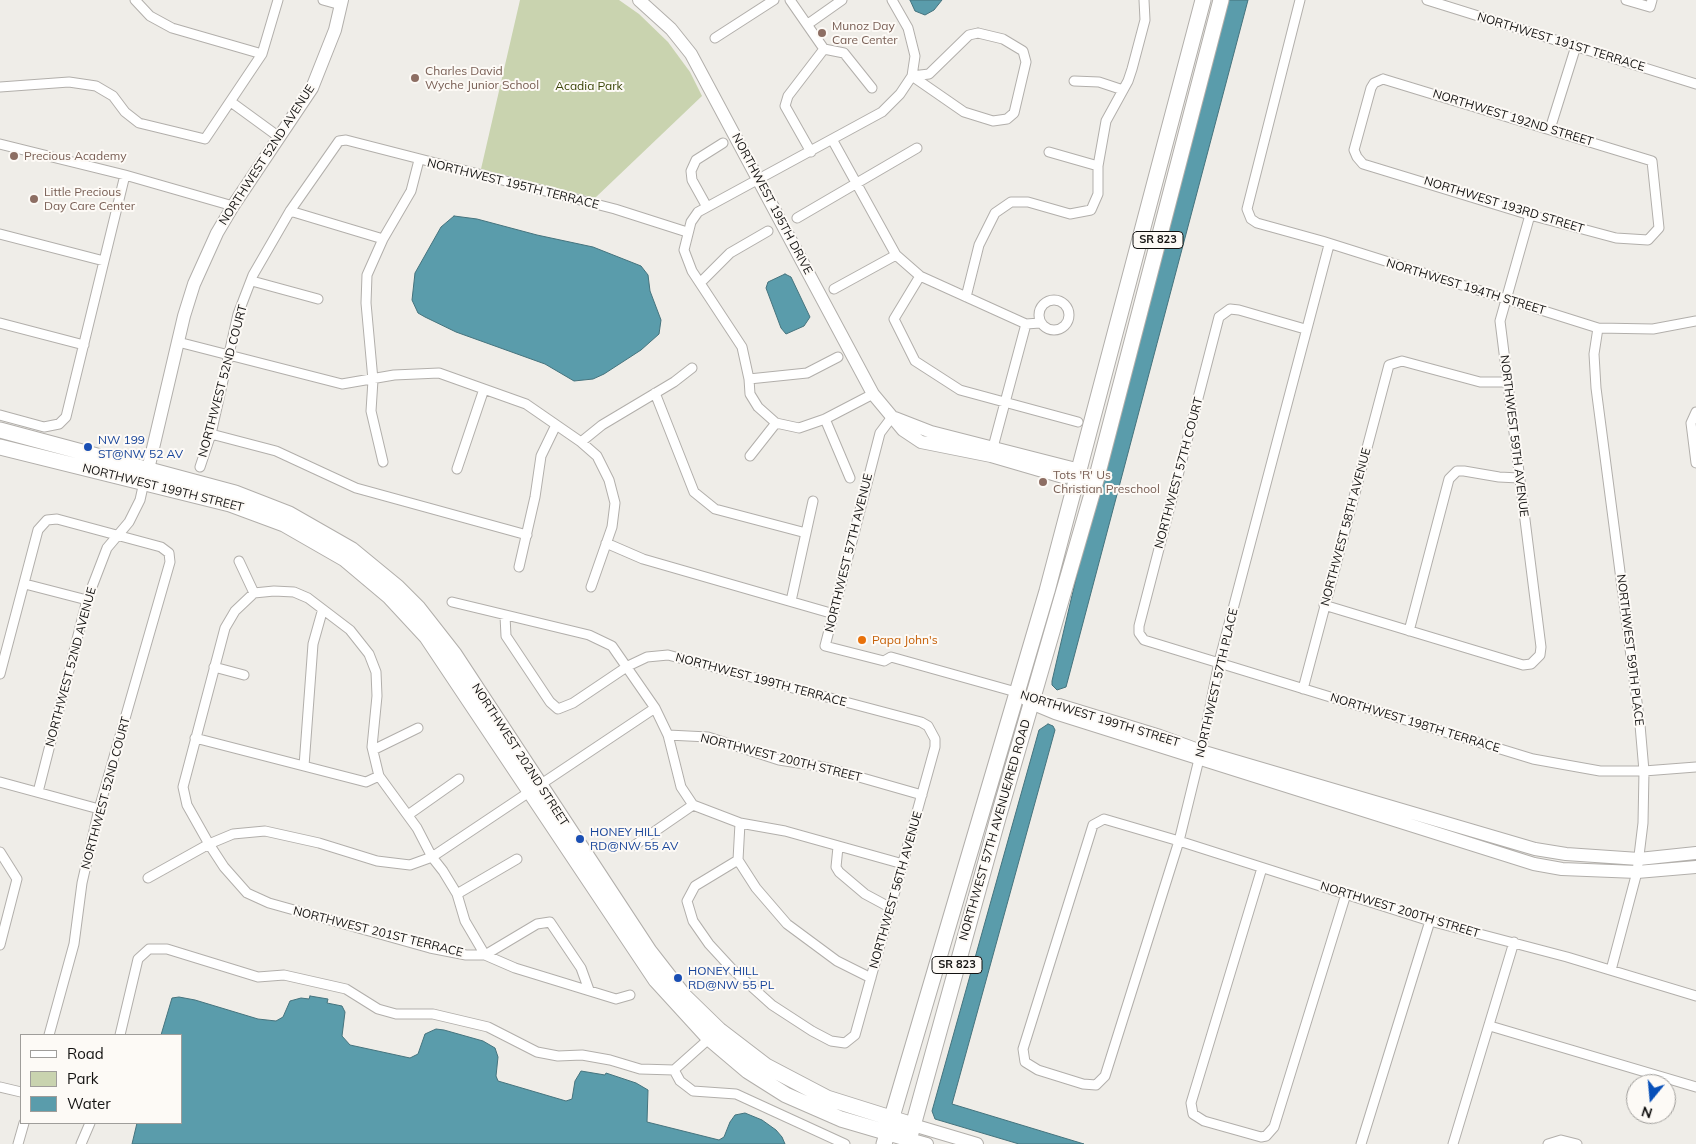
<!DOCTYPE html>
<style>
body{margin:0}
#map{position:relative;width:1696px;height:1144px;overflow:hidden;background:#efede8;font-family:Mulish,sans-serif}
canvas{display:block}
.legend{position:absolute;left:20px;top:1034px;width:162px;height:90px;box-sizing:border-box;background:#fdfaf6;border:1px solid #9f9d9a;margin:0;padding:6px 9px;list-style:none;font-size:15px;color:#131211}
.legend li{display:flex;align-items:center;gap:10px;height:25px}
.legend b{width:25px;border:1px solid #9f9d9a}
.north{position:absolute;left:1626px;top:1074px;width:50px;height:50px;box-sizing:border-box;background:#fdfaf6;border:1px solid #9f9d9a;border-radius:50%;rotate:197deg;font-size:14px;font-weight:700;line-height:20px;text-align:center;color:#131211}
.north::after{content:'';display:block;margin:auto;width:18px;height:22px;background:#074fb9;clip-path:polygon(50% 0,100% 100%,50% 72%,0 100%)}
</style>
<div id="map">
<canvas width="1696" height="1144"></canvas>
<ul class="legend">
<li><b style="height:6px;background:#fff"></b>Road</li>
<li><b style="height:14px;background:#c9d3af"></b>Park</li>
<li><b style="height:14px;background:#5a9cab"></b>Water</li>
</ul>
<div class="north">N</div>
</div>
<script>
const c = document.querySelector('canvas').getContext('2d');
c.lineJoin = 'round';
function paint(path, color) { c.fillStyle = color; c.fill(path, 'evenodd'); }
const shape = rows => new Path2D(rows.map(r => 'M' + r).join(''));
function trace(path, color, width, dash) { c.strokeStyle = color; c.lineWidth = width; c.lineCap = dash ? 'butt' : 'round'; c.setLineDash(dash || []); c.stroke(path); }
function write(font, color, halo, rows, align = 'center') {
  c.font = font + ' Mulish,sans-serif'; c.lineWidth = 4; c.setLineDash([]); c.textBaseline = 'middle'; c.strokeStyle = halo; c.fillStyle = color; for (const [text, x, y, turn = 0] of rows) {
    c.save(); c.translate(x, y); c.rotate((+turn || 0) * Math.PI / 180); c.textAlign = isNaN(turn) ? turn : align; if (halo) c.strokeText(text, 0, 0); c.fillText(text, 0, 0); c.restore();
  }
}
paint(shape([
 [520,0,619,0,639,14,668,42,690,72,702,96,595,198,481,169]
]), '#c9d3af');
const water = shape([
 [910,0,942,0,934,10,925,15,915,11,910,0],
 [1228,0,1248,0,1066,687,1057,690,1052,685,1052,681,1096,493,1228,0],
 [454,216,477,219,537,235,593,247,641,266,648,275,650,291,661,320,659,334,641,350,604,374,593,379,574,381,545,364,456,332,425,317,418,313,412,300,415,273,441,227,454,216],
 [785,274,791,277,810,317,804,326,786,334,781,328,766,288,768,282,785,274],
 [1048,724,1053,726,1055,730,952,1104,1084,1144,1019,1144,935,1119,932,1111,1039,730,1048,724],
 [310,996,328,999,327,1003,342,1006,345,1012,342,1036,350,1045,410,1058,418,1054,425,1034,436,1029,444,1030,483,1041,495,1048,498,1057,496,1076,498,1081,566,1101,572,1099,575,1081,581,1071,605,1075,606,1073,636,1083,648,1090,647,1122,719,1140,724,1137,730,1122,735,1115,745,1113,762,1120,776,1130,782,1137,785,1144,132,1144,137,1123,181,1123,181,1035,161,1035,172,998,179,997,195,1000,258,1019,276,1021,283,1017,290,1001,301,998,309,999,310,996]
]);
paint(water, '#5a9cab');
trace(water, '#45737d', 1);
const street = shape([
 [135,0,150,16,172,28,262,54],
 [323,0,341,5],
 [790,0,824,49],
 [1300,0,1247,209,1251,219,1257,223,1322,241,1598,328,1653,329,1696,321],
 [1427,0,1696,84],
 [1626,0,1650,7,1652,0],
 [808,24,842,0],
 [978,33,1003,39,1023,51,1026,62,1014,113,1007,119,993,121,964,112,912,76,929,74,969,35,978,33],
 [715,38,774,0],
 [824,49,844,53,872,88],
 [1383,79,1652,161,1659,228,1648,240,1616,238,1530,215,1363,164,1357,157,1354,150,1371,88,1374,83,1383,79],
 [1074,81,1099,82,1123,90],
 [0,87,69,82,96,86,113,96,125,112,139,123,205,139,262,54,278,0],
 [231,102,279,137],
 [1550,129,1576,46],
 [833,141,896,255,920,276,1026,324,1040,323],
 [0,144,125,175,233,206],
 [811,152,785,106,788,96,824,49],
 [1049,152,1098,166],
 [707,207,692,180,691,171,696,160,723,143],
 [290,211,383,239],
 [797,218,917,148],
 [0,234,104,261],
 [1329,245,1219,662,1201,751,1179,841,1105,1076,1096,1085,1083,1084,1038,1070,1025,1062,1023,1049,1093,825,1104,819,1179,841,1430,921,1567,957,1696,996],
 [920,276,894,319,915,361,960,390,1078,422],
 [252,281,318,299],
 [700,283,730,253,768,231],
 [834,289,896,255],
 [966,297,979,245,995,213,1011,202,1028,202,1070,214,1091,210,1098,194,1098,166,1106,121,1128,81,1132,69,1145,20,1144,0],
 '1039 315a15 15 0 1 1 30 0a15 15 0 1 1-30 0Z',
 [0,323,84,345],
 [1598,328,1594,354,1596,388,1640,725,1644,771,1643,823,1637,872,1611,970],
 [1305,329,1239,310,1230,309,1219,317,1139,626,1139,633,1144,640,1533,759,1600,771,1644,771,1696,767],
 [178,342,342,384,394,375,439,373,526,404,581,442,597,456,609,480,615,503,612,527,591,587],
 [749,379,807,373,838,357],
 [655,393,694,492,715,509,806,533],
 [873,394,825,419,799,428,776,423,758,407,750,394,749,379,742,347,692,271,684,250,691,222,698,212,882,112,900,94,912,76,915,56,908,28,892,0],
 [1696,412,1691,423,1696,463],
 [0,415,44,427,59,424,66,417,125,175],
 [892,417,880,433,825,646,884,661,891,657,1016,692],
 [825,419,850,478],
 [211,434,276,451,356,488,527,535],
 [581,442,602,425,674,382,692,368],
 [992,451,1026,324],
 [750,456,776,423],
 [383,462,371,411,373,380,366,303,367,275,383,239,411,191,419,160],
 [200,467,211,434,238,314,253,275,290,211,339,141,346,140,615,209,687,232],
 [457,469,484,389],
 [606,543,643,559,827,612],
 [239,561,254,593],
 [519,567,535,497,541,456,556,425],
 [25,584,87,600],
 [254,593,235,611,225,628,183,787,187,805,209,844,224,867,247,893,269,903,430,948,466,955,485,955,515,968,616,999,630,995],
 [254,593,274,591,294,592,308,598,350,630,369,654,376,672,377,696,372,747,379,776,417,828,432,857,443,871,457,894,465,921,485,955,537,924,550,922,581,968,589,990],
 [791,601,813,501],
 [452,602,589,635,612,646,655,708,668,735,681,787,693,805,740,823,785,831,903,864],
 [1324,605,1523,665,1531,664,1540,655,1541,647,1500,321,1530,215],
 [505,616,506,636,550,702,558,709,573,703,628,666,647,657,668,655,921,722,928,726,935,739,935,747,855,1035,845,1043,831,1041,812,1031,772,1005,732,969,709,944,693,921,687,901,695,886,738,860],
 [1409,631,1449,479,1457,471,1464,471,1499,477,1519,478],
 [214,667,244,675],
 [0,674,38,530,47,520,57,519,161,547,169,553,170,562,99,809,82,883,74,944,49,1035],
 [1303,689,1389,365,1402,361,1480,382,1507,382],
 [668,735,708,737,779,760,824,767,922,795],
 [195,738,366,782,379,776],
 [373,750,418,728],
 [304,766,313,644,322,612],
 [0,782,99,809],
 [38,792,87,600,107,548,129,522,140,500,144,482],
 [408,815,459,779],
 [635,845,693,805],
 [838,847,836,867,839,872,865,894,891,908],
 [0,852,17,879,0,945],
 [738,860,756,888,787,924,837,961,871,978],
 [738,860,740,823],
 [1262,868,1191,1103,1193,1114,1204,1121,1261,1137,1266,1136,1274,1127,1346,894],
 [148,878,209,844,233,834,265,831,319,843,377,861,410,865,432,857,655,708],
 [457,894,517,859],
 [1490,1026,1696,1087],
 [120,1035,138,959,149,949,167,949,258,977,284,975,346,989,378,1009,396,1014,433,1014,488,1027,537,1052,558,1056,582,1055,610,1060,640,1069,674,1070],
 [674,1070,680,1081,693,1091,736,1094,845,1144],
 [674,1070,711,1037],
 [0,1087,21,1092],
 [18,1144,24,1123],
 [81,1144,90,1123],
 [1361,1144,1430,921],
 [1453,1144,1514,942],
 [1548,1144,1561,1140,1577,1144]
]);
const secondary = shape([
 [639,0,671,29,691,54,873,394,903,430,921,442,991,456,1063,477,1077,476,1096,480],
 [895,418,931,432,1072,468,1077,476],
 [146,478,184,316,194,284,217,233,233,206,312,88,335,30,342,0],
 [1016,692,1031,703,1055,713,1534,864,1562,869,1637,872,1696,867],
 [1059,705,1160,736,1201,751,1535,849,1566,854,1639,859,1696,853],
 [913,1125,977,1144],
 [909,1139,927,1144]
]);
const primary = shape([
 [0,430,235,493,289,514,352,550,397,587,418,608,454,654,649,951,684,996,719,1030,766,1066,827,1098,913,1125],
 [0,447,230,504,284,524,345,559,389,596,427,637,656,980,709,1038,748,1071,786,1095,841,1119,909,1139],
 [911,1133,998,818,1096,480,1221,0],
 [884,1144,1047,591,1203,0]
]);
trace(street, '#b2afab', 11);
trace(secondary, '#b2afab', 14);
trace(primary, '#b2afab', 17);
trace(street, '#fff', 9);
trace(secondary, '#fff', 12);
trace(primary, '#fff', 15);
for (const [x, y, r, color] of [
 [822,33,5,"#8d6e63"],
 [415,78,5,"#8d6e63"],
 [14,156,5,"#8d6e63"],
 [34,199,5,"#8d6e63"],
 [88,447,5,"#1a4fb4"],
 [1043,482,5,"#8d6e63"],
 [862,640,5,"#e8710a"],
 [580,839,5,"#1a4fb4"],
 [678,978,5,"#1a4fb4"]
]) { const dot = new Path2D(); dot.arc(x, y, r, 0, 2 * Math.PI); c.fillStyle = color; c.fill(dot); trace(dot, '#fdfaf6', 2); }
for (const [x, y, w] of [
 [1158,240,50],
 [957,965,50]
]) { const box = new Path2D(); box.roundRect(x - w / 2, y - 8.5, w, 17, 4); c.fillStyle = '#fdfaf6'; c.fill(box); trace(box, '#131211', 1); }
write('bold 11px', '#131211', null, [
 ["SR 823",1158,240],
 ["SR 823",957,965]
]);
write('12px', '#785e54', '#fdfaf6', [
 ["Munoz Day",832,26],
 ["Care Center",832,40],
 ["Charles David",425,71],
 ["Wyche Junior School",425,85],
 ["Precious Academy",24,156],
 ["Little Precious",44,192],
 ["Day Care Center",44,206],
 ["Tots 'R' Us",1053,475],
 ["Christian Preschool",1053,489]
], 'left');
write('12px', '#131211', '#fdfaf6', [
 ["NORTHWEST 191ST TERRACE",1561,42,17],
 ["NORTHWEST 192ND STREET",1513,118,17],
 ["NORTHWEST 52ND AVENUE",267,155,-57],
 ["NORTHWEST 195TH TERRACE",513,184,14],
 ["NORTHWEST 195TH DRIVE",772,204,62],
 ["NORTHWEST 193RD STREET",1504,205,17],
 ["NORTHWEST 194TH STREET",1466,287,17],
 ["NORTHWEST 52ND COURT",223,381,-75],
 ["NORTHWEST 59TH AVENUE",1514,436,83],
 ["NORTHWEST 57TH COURT",1179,473,-75],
 ["NORTHWEST 199TH STREET",163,488,14],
 ["NORTHWEST 58TH AVENUE",1346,527,-75],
 ["NORTHWEST 57TH AVENUE",849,553,-76],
 ["NORTHWEST 59TH PLACE",1630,650,83],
 ["NORTHWEST 52ND AVENUE",71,667,-75],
 ["NORTHWEST 199TH TERRACE",761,680,15],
 ["NORTHWEST 57TH PLACE",1217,683,-77],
 ["NORTHWEST 199TH STREET",1100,719,17],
 ["NORTHWEST 198TH TERRACE",1415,723,17],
 ["NORTHWEST 202ND STREET",520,755,57],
 ["NORTHWEST 200TH STREET",781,758,14],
 ["NORTHWEST 52ND COURT",106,793,-75],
 ["NORTHWEST 57TH AVENUE/RED ROAD",995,830,-74],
 ["NORTHWEST 56TH AVENUE",896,890,-74],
 ["NORTHWEST 200TH STREET",1400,910,17],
 ["NORTHWEST 201ST TERRACE",378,932,14]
]);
write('12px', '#384305', '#fdfaf6', [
 ["Acadia Park",589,86]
]);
write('12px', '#164399', '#fdfaf6', [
 ["NW 199",98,440],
 ["ST@NW 52 AV",98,454],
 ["HONEY HILL",590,832],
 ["RD@NW 55 AV",590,846],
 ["HONEY HILL",688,971],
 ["RD@NW 55 PL",688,985]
], 'left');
write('12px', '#c56008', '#fdfaf6', [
 ["Papa John's",872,640]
], 'left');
</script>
